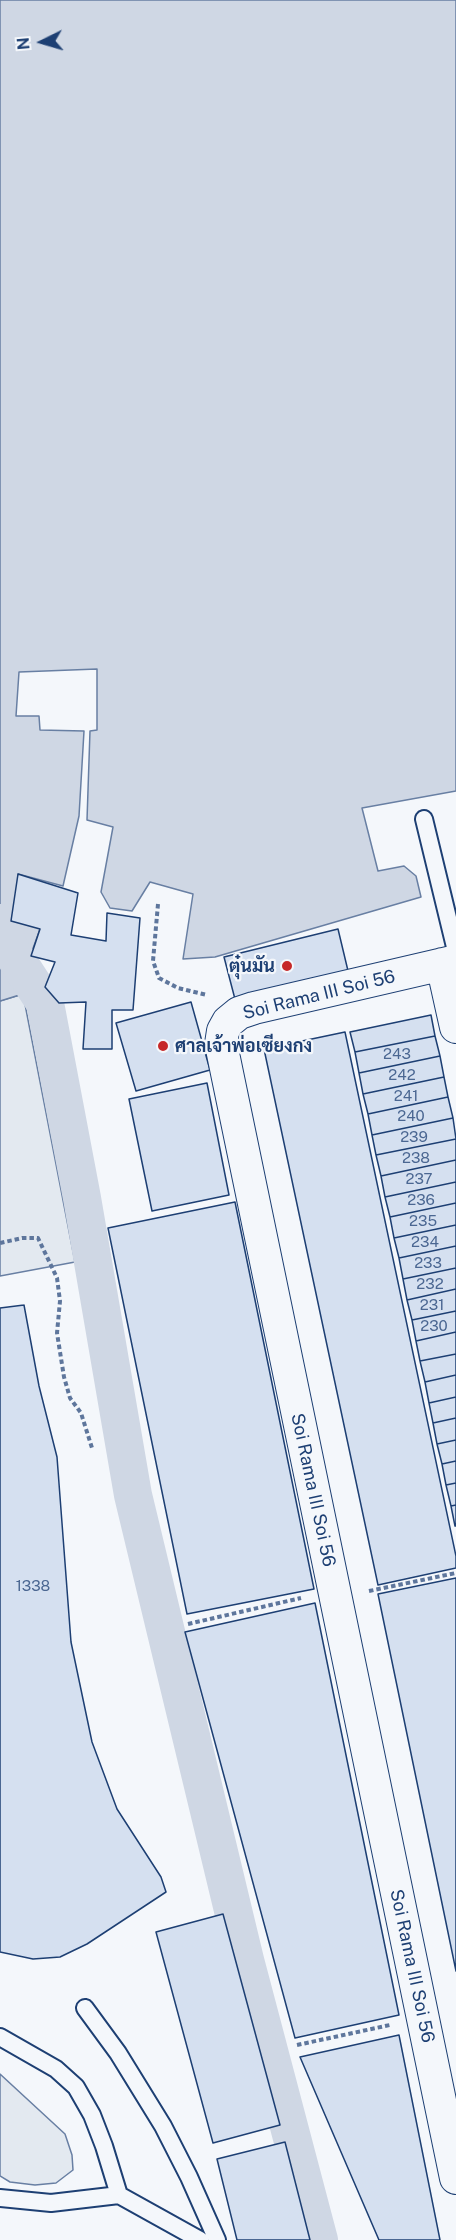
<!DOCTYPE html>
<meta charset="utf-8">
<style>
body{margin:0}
#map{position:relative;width:456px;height:2240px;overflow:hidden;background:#f4f7fb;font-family:"Public Sans",sans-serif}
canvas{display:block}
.north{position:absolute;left:12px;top:12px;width:60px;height:60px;-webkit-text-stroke:4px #f4f7fb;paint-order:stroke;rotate:265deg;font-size:16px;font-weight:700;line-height:24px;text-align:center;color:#1d3f73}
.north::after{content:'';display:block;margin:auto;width:21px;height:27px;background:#1d3f73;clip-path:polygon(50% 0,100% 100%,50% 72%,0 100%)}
</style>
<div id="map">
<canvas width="456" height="2240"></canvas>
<div class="north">N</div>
</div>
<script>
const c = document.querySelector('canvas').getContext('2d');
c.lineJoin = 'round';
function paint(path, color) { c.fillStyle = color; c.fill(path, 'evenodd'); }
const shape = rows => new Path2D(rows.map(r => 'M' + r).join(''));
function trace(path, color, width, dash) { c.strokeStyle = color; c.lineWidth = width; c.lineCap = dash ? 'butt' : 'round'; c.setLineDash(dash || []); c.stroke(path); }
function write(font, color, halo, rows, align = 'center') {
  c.font = font + ' "Public Sans",Sarabun,sans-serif'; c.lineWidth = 4.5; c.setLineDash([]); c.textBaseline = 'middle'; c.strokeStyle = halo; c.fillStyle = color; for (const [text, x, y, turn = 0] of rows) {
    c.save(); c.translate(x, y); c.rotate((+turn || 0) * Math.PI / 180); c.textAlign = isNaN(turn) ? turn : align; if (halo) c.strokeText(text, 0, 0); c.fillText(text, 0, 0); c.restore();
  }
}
const green = shape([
 [23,994,75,1262,0,1276,0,1001,23,994],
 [0,2074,65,2134,72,2155,73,2170,56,2183,35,2185,10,2182,0,2176,0,2074]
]);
paint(green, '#e3e9f0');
trace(green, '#687fa3', 1.5);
const water = shape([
 [0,0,456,0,456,791,362,808,378,871,404,866,416,876,421,897,215,957,183,959,193,894,150,882,132,911,110,908,101,892,113,827,87,820,90,731,97,730,97,669,19,672,16,716,39,716,40,730,84,731,79,816,63,886,18,874,40,929,27,965,45,987,0,1001,0,0]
]);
paint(water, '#cfd7e4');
trace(water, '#687fa3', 1.5);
trace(shape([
 [0,923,10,949,45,1003,82,1198,133,1495,245,1960,319,2240]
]), '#cfd7e4', 38);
const building = shape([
 [18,874,78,893,71,935,106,941,107,913,140,918,133,1010,112,1010,112,1049,83,1049,86,1002,59,1003,45,987,55,962,31,956,40,929,11,921,18,874],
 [338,929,349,975,236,1003,224,957,338,929],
 [191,1002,210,1070,136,1091,116,1023,191,1002],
 [431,1015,435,1036,355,1052,350,1032,431,1015],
 [345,1032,456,1556,456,1568,378,1585,264,1049,345,1032],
 [435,1036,440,1056,359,1073,355,1052,435,1036],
 [440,1056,444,1077,363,1094,359,1073,440,1056],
 [444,1077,448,1097,368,1114,363,1094,444,1077],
 [207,1083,229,1195,152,1211,129,1099,207,1083],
 [448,1097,453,1118,372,1135,368,1114,448,1097],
 [453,1118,456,1139,376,1155,372,1135,453,1118],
 [456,1139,456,1160,381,1176,376,1155,456,1139],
 [456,1160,456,1182,385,1197,381,1176,456,1160],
 [456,1182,456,1203,390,1217,385,1197,456,1182],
 [235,1202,314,1589,187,1614,108,1228,235,1202],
 [456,1203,456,1225,394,1238,390,1217,456,1203],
 [456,1225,456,1246,399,1258,394,1238,456,1225],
 [456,1246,456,1268,403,1279,399,1258,456,1246],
 [456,1268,456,1289,407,1300,403,1279,456,1268],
 [456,1289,456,1311,412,1320,407,1300,456,1289],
 [24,1305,39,1386,57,1457,71,1642,92,1742,117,1809,161,1877,166,1892,87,1944,60,1957,33,1959,0,1952,0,1308,24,1305],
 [456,1311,456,1332,416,1341,412,1320,456,1311],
 [456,1332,456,1354,420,1361,416,1341,456,1332],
 [456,1354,456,1375,425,1382,420,1361,456,1354],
 [456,1375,456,1397,429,1403,425,1382,456,1375],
 [456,1397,456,1418,433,1423,429,1403,456,1397],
 [456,1418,456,1440,437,1444,433,1423,456,1418],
 [456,1440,456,1461,442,1464,437,1444,456,1440],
 [456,1461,456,1483,446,1485,442,1464,456,1461],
 [456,1483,456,1505,451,1506,446,1485,456,1483],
 [456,1505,456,1526,455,1526,451,1506,456,1505],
 [456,1578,456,1971,378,1594,456,1578],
 [315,1603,399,2015,295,2038,185,1632,315,1603],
 [223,1914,280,2125,213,2143,156,1932,223,1914],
 [399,2035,440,2240,379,2240,300,2057,399,2035],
 [285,2142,310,2240,237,2240,217,2159,285,2142]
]);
paint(building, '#d5e0f0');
trace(building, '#1d3f73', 1.5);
const lane = shape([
 [424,819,456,951],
 [85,2008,118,2053,163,2126,189,2177,217,2240],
 [0,2037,56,2069,76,2087,92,2115,104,2146,119,2195],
 [0,2198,51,2203,119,2195,200,2240]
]);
const street = shape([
 [456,961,254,1008,239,1013,228,1022,223,1031,221,1044,456,2178],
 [442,964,456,1027]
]);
trace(lane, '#1d3f73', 20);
trace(street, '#1d3f73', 34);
trace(shape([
 [158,904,153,961,159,978,178,988,207,995],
 [0,1243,22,1238,38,1238,57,1278,60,1301,57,1333,64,1377,70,1398,81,1413,92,1448],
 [369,1591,456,1573],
 [188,1624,301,1598],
 [297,2045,390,2025]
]), '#5e769c', 4, [4.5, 3]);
trace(lane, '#f4f7fb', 16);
trace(street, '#f4f7fb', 32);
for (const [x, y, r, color] of [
 [287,966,6,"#c62828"],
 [163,1046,6,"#c62828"]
]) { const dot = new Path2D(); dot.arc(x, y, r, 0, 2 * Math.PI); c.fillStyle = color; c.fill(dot); trace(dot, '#f4f7fb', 2); }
write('15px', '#4b6792', null, [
 ["243",397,1054],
 ["242",402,1075],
 ["241",406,1096],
 ["240",411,1116],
 ["239",414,1137],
 ["238",416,1158],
 ["237",419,1179],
 ["236",421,1200],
 ["235",423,1221],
 ["234",425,1242],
 ["233",428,1263],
 ["232",430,1284],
 ["231",432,1305],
 ["230",434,1326],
 ["1338",33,1586]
]);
write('bold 18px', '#1d3f73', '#f4f7fb', [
 ["ตุ๋นมัน",275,966],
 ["ศาลเจ้าพ่อเซียงกง",175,1046,"left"]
], 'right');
write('18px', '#1d3f73', '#f4f7fb', [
 ["Soi Rama III Soi 56",319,995,-14],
 ["Soi Rama III Soi 56",313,1490,78],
 ["Soi Rama III Soi 56",412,1966,78]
]);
</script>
